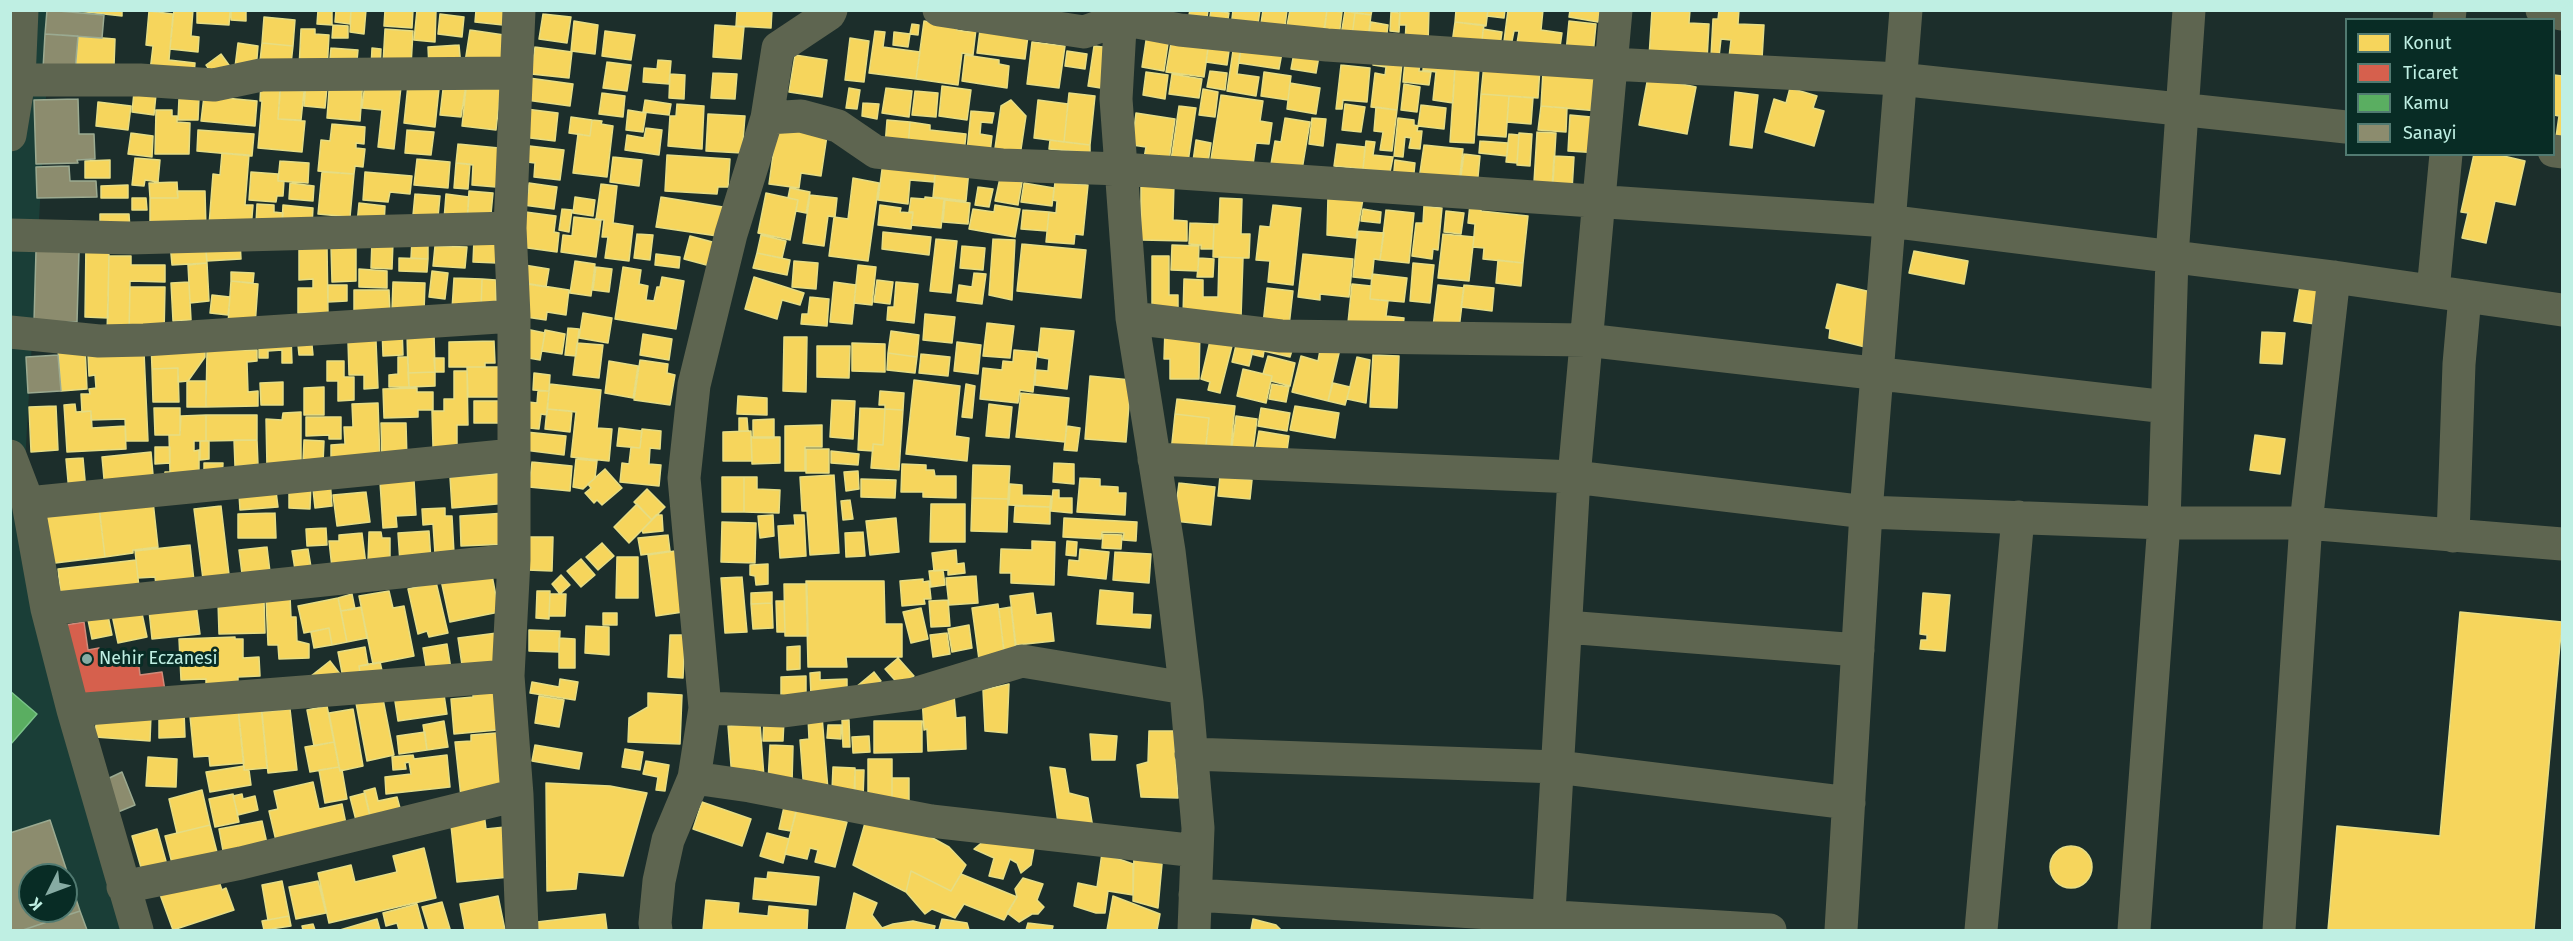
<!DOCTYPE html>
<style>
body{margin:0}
#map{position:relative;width:2573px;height:941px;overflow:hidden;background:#1c2e2b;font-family:"Fira Sans",sans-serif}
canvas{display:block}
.frame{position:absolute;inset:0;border:12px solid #bfefe3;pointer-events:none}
.legend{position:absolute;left:2345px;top:18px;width:210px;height:138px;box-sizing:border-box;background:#082c25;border:2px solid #517a71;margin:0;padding:8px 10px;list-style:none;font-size:18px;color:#bfefe3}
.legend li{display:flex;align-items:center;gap:12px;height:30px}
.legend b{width:30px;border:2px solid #517a71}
.north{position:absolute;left:18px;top:863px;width:60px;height:60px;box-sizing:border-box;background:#082c25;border:2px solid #517a71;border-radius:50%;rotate:228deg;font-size:16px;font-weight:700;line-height:24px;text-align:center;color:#bfefe3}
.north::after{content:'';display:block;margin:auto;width:21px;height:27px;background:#86aba3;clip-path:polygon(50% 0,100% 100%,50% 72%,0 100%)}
</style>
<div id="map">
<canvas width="2573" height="941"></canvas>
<div class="frame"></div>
<ul class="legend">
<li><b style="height:16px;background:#f6d55c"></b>Konut</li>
<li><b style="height:16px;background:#d6604d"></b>Ticaret</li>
<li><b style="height:16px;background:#5aae61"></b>Kamu</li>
<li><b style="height:16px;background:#8c8c6e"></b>Sanayi</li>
</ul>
<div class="north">K</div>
</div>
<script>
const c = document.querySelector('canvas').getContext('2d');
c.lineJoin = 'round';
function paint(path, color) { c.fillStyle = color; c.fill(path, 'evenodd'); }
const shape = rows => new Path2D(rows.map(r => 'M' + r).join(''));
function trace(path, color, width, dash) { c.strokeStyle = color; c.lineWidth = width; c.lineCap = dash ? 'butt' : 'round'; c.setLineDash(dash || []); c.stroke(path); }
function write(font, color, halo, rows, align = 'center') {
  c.font = font + ' "Fira Sans",sans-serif'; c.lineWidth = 6; c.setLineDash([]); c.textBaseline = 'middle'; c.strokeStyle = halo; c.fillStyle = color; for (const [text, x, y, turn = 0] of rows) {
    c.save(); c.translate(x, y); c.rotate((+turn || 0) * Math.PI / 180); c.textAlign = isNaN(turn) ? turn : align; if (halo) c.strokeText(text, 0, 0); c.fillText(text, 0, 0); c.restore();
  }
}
paint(shape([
 [10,11,51,11,22,515,154,930,11,930],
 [30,875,66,875,66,911,30,911]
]), '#1a3e37');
const homes = shape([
 [68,10,122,10,122,16,68,10],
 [174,10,193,10,191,36,199,37,198,52,170,49,174,10],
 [197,10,230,10,229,25,197,23,197,10],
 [231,10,246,10,246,21,231,20,231,10],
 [318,10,332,11,332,25,317,24,318,10],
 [336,10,351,10,350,24,335,22,336,10],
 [351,10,366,10,364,34,350,32,351,10],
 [385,10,413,10,412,28,384,26,385,10],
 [417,10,436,11,435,42,414,40,417,10],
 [476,10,505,10,503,25,475,22,476,10],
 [737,10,772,10,771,28,736,26,737,10],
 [1190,10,1208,10,1207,18,1189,15,1190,10],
 [1211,10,1229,13,1226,32,1208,29,1211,10],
 [1233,10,1260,10,1257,31,1231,27,1233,10],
 [1263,10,1287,10,1284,34,1260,30,1263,10],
 [1290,10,1327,10,1323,36,1286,31,1290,10],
 [1327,10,1342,12,1339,37,1324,35,1327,10],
 [1341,10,1372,10,1371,15,1341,10],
 [1400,10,1429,10,1428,44,1405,43,1406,25,1399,25,1400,10],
 [1456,10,1488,10,1486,26,1455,22,1456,10],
 [1488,10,1505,10,1504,18,1487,16,1488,10],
 [1508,10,1543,10,1541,30,1562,33,1559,54,1516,49,1519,31,1514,31,1512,41,1504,41,1508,10],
 [1570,10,1600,10,1598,22,1569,17,1570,10],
 [1652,10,1690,10,1689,23,1709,24,1707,60,1649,57,1652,10],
 [1719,10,1739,10,1738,24,1764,25,1762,59,1729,57,1731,40,1721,39,1719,57,1711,56,1713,19,1718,19,1719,10],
 [149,11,173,14,169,60,195,63,194,75,150,71,153,46,146,45,149,11],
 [1345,11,1355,13,1352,36,1341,35,1345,11],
 [1391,12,1400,13,1399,32,1390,31,1391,12],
 [1355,13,1371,15,1368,39,1352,36,1355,13],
 [440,14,464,17,462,37,438,34,440,14],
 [543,14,571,17,567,43,539,39,543,14],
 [264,17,295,20,293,46,262,43,264,17],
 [574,21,598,25,595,54,571,51,574,21],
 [924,21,957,26,957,30,970,32,970,27,976,29,973,55,962,53,958,85,916,79,924,21],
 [1569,21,1596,24,1593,55,1566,52,1569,21],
 [981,22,1029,28,1025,59,977,53,981,22],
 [1371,22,1388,25,1386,41,1368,39,1371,22],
 [1455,22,1484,25,1481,47,1452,43,1455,22],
 [912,24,919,25,918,35,910,34,912,24],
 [333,25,348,26,348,38,332,38,333,25],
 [715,25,744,27,741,59,713,57,715,25],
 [301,29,315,29,315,34,329,35,327,70,299,68,301,29],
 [385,29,413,31,411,66,383,64,385,29],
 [1483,29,1502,32,1500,46,1482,43,1483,29],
 [470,30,511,36,506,67,465,62,470,30],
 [605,31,635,35,631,60,602,56,605,31],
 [875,31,885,32,883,47,920,52,916,79,869,73,875,31],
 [894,32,910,34,908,47,893,45,894,32],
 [1147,34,1169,37,1164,71,1142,67,1147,34],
 [78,36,115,39,114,66,76,64,78,36],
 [850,38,869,41,864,82,845,80,850,38],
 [1209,41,1230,44,1227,65,1206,62,1209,41],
 [1242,41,1283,47,1279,69,1239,63,1242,41],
 [1032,42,1065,46,1059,88,1027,84,1032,42],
 [1209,42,1204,77,1166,72,1171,43,1209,42],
 [238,43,258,46,256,70,235,67,238,43],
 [262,43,293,46,290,73,259,70,262,43],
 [1234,44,1241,45,1237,74,1259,77,1256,96,1227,91,1234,44],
 [459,45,461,67,429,69,428,47,459,45],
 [1094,46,1112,48,1107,89,1088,86,1094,46],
 [535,47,572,52,569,78,531,74,535,47],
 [331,48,358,50,356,71,329,69,331,48],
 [372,48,381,49,380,70,371,69,372,48],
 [1067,51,1087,54,1085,69,1065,66,1067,51],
 [1375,51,1403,54,1397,110,1371,107,1375,73,1385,75,1386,67,1373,65,1375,51],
 [1294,53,1319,56,1316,73,1291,69,1294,53],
 [221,54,234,72,219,83,206,65,221,54],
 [795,55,827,60,822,97,789,92,795,55],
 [965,55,999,60,999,64,1009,66,1007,88,962,81,965,55],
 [658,60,671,61,669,84,643,82,644,68,657,69,658,60],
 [1424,60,1455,66,1453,103,1433,100,1436,72,1423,70,1424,60],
 [607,62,631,65,627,91,603,88,607,62],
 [1405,62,1420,64,1419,71,1431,72,1429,85,1403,82,1405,62],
 [1484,64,1540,68,1538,98,1481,94,1484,64],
 [1341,65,1370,68,1367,102,1343,100,1342,109,1336,109,1341,65],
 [1455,66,1479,68,1474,143,1450,142,1455,66],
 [1210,71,1227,73,1225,90,1207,87,1210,71],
 [1543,71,1601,76,1598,111,1541,106,1543,71],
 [1146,72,1168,75,1165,99,1143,95,1146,72],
 [1264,72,1291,76,1288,100,1261,96,1264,72],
 [713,73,737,74,735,99,711,98,713,73],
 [670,74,685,75,684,99,669,98,670,74],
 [1172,74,1202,79,1199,98,1169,94,1172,74],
 [409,75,440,79,435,127,404,123,409,75],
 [2554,75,2562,76,2562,138,2556,137,2559,116,2554,115,2554,75],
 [330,77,363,79,360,121,327,118,330,77],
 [1648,77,1696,87,1687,134,1639,125,1648,77],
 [529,78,573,84,570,106,526,100,529,78],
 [467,80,501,84,496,130,462,126,467,80],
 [444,81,466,84,461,117,440,115,444,81],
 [135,82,157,84,154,115,132,112,135,82],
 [261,82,281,83,278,119,305,121,302,152,258,148,262,101,260,101,261,82],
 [365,83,401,87,394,149,378,147,382,110,362,108,365,83],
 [1290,83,1320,88,1316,114,1287,109,1290,83],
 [1404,84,1420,87,1417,112,1401,110,1404,84],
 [306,85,327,87,325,108,304,106,306,85],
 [942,86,971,90,967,120,939,116,942,86],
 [849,88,860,90,857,109,846,108,849,88],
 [886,88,912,91,909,117,882,113,886,88],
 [1790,88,1817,96,1813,108,1824,111,1814,146,1765,132,1774,99,1786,103,1790,88],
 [280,89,304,91,301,120,278,119,280,89],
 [1203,89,1218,92,1215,117,1199,115,1203,89],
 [915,91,938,93,936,117,912,115,915,91],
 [1735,92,1758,95,1752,148,1730,145,1735,92],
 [602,93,625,96,623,117,599,114,602,93],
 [1069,93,1095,96,1090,145,1064,142,1069,93],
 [1481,94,1509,96,1506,137,1478,135,1481,94],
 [1221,95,1263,101,1260,121,1272,123,1269,144,1256,143,1253,165,1211,159,1221,95],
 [204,96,257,101,255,126,201,121,204,96],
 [1509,96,1533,98,1531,124,1507,122,1509,96],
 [179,98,199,98,198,120,178,120,179,98],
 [645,100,671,104,669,115,643,112,645,100],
 [1011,100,1026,116,1020,156,994,155,1001,106,1011,100],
 [1038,100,1068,104,1064,142,1034,138,1038,100],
 [98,102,131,106,128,130,96,126,98,102],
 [863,103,879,104,877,119,862,116,863,103],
 [677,104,704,106,702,149,668,146,670,116,676,116,677,104],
 [1345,104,1365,107,1361,132,1342,130,1345,104],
 [1421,105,1446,108,1444,129,1418,126,1421,105],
 [1179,106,1196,108,1187,169,1170,167,1179,106],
 [1541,106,1567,108,1566,132,1538,130,1541,106],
 [1376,107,1397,110,1392,151,1380,150,1383,132,1374,131,1376,107],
 [526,109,558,113,555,141,522,137,526,109],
 [156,110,172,110,172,116,177,116,177,122,190,123,189,154,155,154,156,110],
 [628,110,646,113,643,132,626,130,628,110],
 [971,111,994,113,992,123,981,122,980,134,992,136,990,153,967,151,971,111],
 [1136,113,1175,119,1168,168,1143,164,1146,147,1132,145,1136,113],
 [708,114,745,116,742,153,706,151,708,114],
 [1570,115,1602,118,1600,153,1568,151,1570,115],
 [571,117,592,120,590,136,569,133,571,117],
 [1285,118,1310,122,1301,176,1270,170,1275,141,1281,142,1285,118],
 [1312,118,1326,119,1323,146,1309,144,1312,118],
 [1398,118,1414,120,1414,125,1418,126,1417,131,1422,131,1420,149,1409,148,1411,138,1405,137,1403,157,1394,156,1398,118],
 [592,120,602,121,601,124,613,126,607,177,573,173,578,134,590,136,592,120],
 [887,120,910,122,908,148,885,146,887,120],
 [910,122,930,125,930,130,966,134,964,154,908,148,910,122],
 [332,124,365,127,364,144,356,143,356,148,365,149,363,167,355,166,354,174,318,171,321,140,330,141,332,124],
 [777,126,828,129,821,176,801,173,799,188,769,184,777,126],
 [646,128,662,130,659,155,625,150,627,135,644,138,646,128],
 [198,130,254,134,252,156,197,151,198,130],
 [407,130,434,132,431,155,405,153,407,130],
 [1537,132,1556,133,1553,184,1534,182,1537,132],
 [131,133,153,136,152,157,128,154,131,133],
 [1519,133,1532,134,1530,166,1517,165,1519,133],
 [1509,134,1519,135,1517,163,1506,162,1509,134],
 [1050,140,1090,145,1090,153,1049,149,1050,140],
 [1196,140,1211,143,1208,163,1193,161,1196,140],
 [1366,141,1375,142,1373,155,1393,157,1390,172,1363,169,1366,141],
 [1480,141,1508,143,1507,156,1479,153,1480,141],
 [458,144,499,148,496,187,472,185,473,165,456,163,458,144],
 [1337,144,1365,147,1363,169,1334,166,1337,144],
 [521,145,564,150,560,180,534,177,535,163,519,161,521,145],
 [1424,145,1463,149,1459,184,1419,179,1424,145],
 [222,153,249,155,245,205,253,205,251,229,209,225,213,174,220,175,222,153],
 [1464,154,1480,156,1477,187,1460,184,1464,154],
 [2474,154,2495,154,2525,161,2515,205,2495,201,2486,243,2462,238,2468,213,2461,212,2474,154],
 [667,155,730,159,728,187,718,187,717,194,665,191,667,155],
 [1554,156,1574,157,1572,190,1552,188,1554,156],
 [613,157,642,160,639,186,610,182,613,157],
 [135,158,160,160,158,182,145,180,144,186,132,185,135,158],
 [417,159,450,162,448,188,414,185,417,159],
 [110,160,110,178,85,178,85,161,110,160],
 [1395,160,1415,163,1413,183,1393,181,1395,160],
 [280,161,309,163,308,183,278,181,280,161],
 [883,162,936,168,934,182,910,180,908,204,878,200,883,162],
 [456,163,470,164,468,189,454,188,456,163],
 [936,166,969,170,966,201,933,197,936,166],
 [251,172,278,174,278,181,284,181,283,196,277,196,276,202,249,200,251,172],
 [322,172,354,174,350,217,318,214,322,172],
 [365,172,412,176,410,194,390,192,388,202,363,200,365,172],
 [853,178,879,183,868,261,829,256,834,217,848,219,853,178],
 [1000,178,1022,182,1018,205,995,201,1000,178],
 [177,182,178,198,150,198,149,183,177,182],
 [1055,182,1088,185,1083,235,1075,234,1074,244,1046,242,1049,212,1056,213,1057,201,1053,200,1055,182],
 [290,183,314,186,313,201,289,199,290,183],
 [529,183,557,187,554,209,515,204,528,193,529,183],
 [1024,183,1054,188,1052,206,1021,202,1024,183],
 [1141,183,1174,183,1173,220,1187,221,1187,241,1141,240,1141,183],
 [601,184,617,186,613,223,633,226,629,261,605,258,608,237,602,237,604,220,596,219,601,184],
 [128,185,128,198,101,198,101,186,128,185],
 [978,187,993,189,989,207,975,205,978,187],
 [790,188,810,192,806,213,796,211,798,200,788,198,790,188],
 [177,191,205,191,206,229,150,230,150,198,178,198,177,191],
 [469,191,493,193,490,224,467,222,469,191],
 [766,193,798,200,790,240,758,233,766,193],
 [415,194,440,196,438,217,413,215,415,194],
 [446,194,469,197,467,222,444,220,446,194],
 [810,195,837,198,835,217,828,216,824,246,803,243,810,195],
 [1328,196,1363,199,1356,238,1327,235,1328,196],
 [575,197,595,200,593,216,573,213,575,197],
 [661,197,729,208,724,237,656,227,661,197],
 [925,197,944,199,941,228,911,225,913,212,909,212,911,198,925,199,925,197],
 [132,198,146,198,147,210,132,210,132,198],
 [1220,198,1242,199,1241,234,1250,234,1249,258,1213,257,1214,224,1219,224,1220,198],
 [945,200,970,203,968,224,943,222,945,200],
 [359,203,385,206,384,226,357,224,359,203],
 [257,204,274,205,274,212,283,213,282,226,256,224,257,204],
 [1470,204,1481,205,1481,211,1528,216,1523,263,1483,259,1484,248,1473,247,1475,224,1468,223,1470,204],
 [283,205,313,208,312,226,282,223,283,205],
 [880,205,901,208,900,212,913,213,911,229,878,225,880,205],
 [995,205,1020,209,1015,237,969,229,973,209,994,212,995,205],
 [1273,205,1301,208,1293,285,1268,282,1270,261,1256,260,1260,226,1270,227,1273,205],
 [1424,206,1442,208,1438,250,1433,249,1432,259,1412,256,1416,223,1423,223,1424,206],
 [562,209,572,210,569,232,559,230,562,209],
 [1363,209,1381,212,1380,223,1361,221,1363,209],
 [1023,210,1049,212,1047,231,1021,229,1023,210],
 [1386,210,1414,213,1409,263,1380,260,1386,210],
 [518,211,556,216,554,232,559,233,557,252,513,246,518,211],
 [1446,211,1464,213,1461,234,1444,232,1446,211],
 [100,214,129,214,130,230,100,231,100,214],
 [574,217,601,220,596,257,561,252,563,235,572,236,574,217],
 [1190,223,1214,224,1213,249,1201,249,1201,245,1189,244,1190,223],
 [1358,231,1384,233,1380,260,1374,259,1372,279,1353,277,1358,231],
 [883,232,931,237,929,255,882,249,883,232],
 [637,234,653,235,650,260,634,258,637,234],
 [1443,234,1474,237,1469,281,1438,278,1443,234],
 [761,235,786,241,782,258,757,253,761,235],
 [690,236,720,244,714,267,684,259,690,236],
 [474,239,498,240,497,263,473,262,474,239],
 [936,239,957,241,951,293,930,291,936,239],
 [993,239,1015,240,1012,300,989,295,993,239],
 [372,240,393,242,392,269,371,268,372,240],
 [412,240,428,240,428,259,411,258,412,240],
 [205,241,207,263,172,265,170,243,205,241],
 [240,241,241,259,207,261,205,243,240,241],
 [86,242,109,243,108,318,85,317,86,242],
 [1022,244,1086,250,1081,298,1017,291,1022,244],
 [356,245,356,281,332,282,331,246,356,245],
 [1172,245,1199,246,1198,271,1171,270,1172,245],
 [327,246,328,313,298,313,298,288,313,288,313,279,299,280,299,247,327,246],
 [435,246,467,247,465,268,433,266,435,246],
 [962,246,985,248,983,270,960,268,962,246],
 [1914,251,1968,261,1964,284,1909,273,1914,251],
 [757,253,790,260,787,275,753,268,757,253],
 [656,254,680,257,679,268,655,265,656,254],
 [1303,254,1353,259,1349,297,1320,294,1320,300,1298,297,1303,254],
 [109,256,131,256,131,265,165,265,165,282,130,281,129,334,107,334,109,256],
 [1152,256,1169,256,1169,295,1178,295,1178,314,1152,314,1152,256],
 [1219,257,1243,258,1241,318,1183,315,1184,279,1203,280,1203,297,1218,297,1219,257],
 [399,258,428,259,427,272,399,271,399,258],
 [1199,258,1214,259,1213,277,1197,277,1199,258],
 [1498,260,1523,263,1521,286,1496,283,1498,260],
 [575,261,595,264,591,296,570,293,575,261],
 [794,261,818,263,816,289,792,287,794,261],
 [207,263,209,301,190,303,188,265,207,263],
 [1413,263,1434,265,1430,303,1410,301,1413,263],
 [518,264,549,269,546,287,515,282,518,264],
 [858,265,876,267,872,305,854,303,858,265],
 [596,267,612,269,609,292,593,290,596,267],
 [623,267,641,270,639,284,648,286,646,300,654,301,657,287,660,287,662,277,684,281,676,329,615,319,623,267],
 [359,269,387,271,387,288,359,287,359,269],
 [432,271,448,273,445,299,429,297,432,271],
 [231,272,254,273,253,283,231,281,231,272],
 [974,273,986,274,982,304,957,301,959,285,972,287,974,273],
 [1372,274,1407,278,1404,302,1370,299,1372,274],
 [2302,275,2322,279,2315,324,2294,321,2302,275],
 [754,277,804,293,800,305,782,300,777,319,745,309,754,277],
 [454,278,482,279,481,310,452,309,454,278],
 [482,279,496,280,496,310,481,310,482,279],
 [877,280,893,282,890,304,874,302,877,280],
 [231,281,258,284,255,326,228,324,231,281],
 [189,282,191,320,173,321,171,283,189,282],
 [393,282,425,283,424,312,392,311,393,282],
 [834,282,856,285,852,324,830,322,834,282],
 [896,282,918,284,914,323,887,320,888,307,894,307,896,282],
 [524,283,569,290,566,315,547,312,546,320,519,316,524,283],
 [1352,284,1371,286,1370,299,1388,301,1386,316,1404,318,1402,338,1347,332,1352,284],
 [1837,284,1871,292,1865,347,1829,338,1830,329,1826,328,1837,284],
 [328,285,347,285,347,301,328,302,328,285],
 [1438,285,1464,288,1459,329,1433,327,1438,285],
 [1464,285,1494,288,1492,311,1461,307,1464,285],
 [130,287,165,287,164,335,129,334,130,287],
 [1267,288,1293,291,1289,326,1263,324,1267,288],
 [354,290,389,290,390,313,354,314,354,290],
 [212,295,230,297,228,315,210,313,212,295],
 [810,297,829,299,827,326,801,324,802,314,808,314,810,297],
 [583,313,612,318,608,343,579,338,583,313],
 [925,314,955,317,952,343,923,340,925,314],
 [987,323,1014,326,1010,358,983,356,987,323],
 [382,327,402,327,403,355,383,356,382,327],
 [521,328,545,333,540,360,517,356,521,328],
 [568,328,579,329,576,356,565,355,568,328],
 [1041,328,1074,331,1067,389,1035,385,1036,370,1048,371,1049,359,1038,357,1041,328],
 [1165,329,1200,330,1199,379,1170,379,1170,359,1164,359,1165,329],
 [545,330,565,334,562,354,542,351,545,330],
 [891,331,919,335,917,357,888,353,891,331],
 [2262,332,2285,333,2282,364,2260,363,2262,332],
 [434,333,435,372,408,373,407,334,434,333],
 [643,334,672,339,669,360,640,355,643,334],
 [259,336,291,336,292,363,282,363,282,350,268,351,268,358,259,358,259,336],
 [784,337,807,337,806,392,783,391,784,337],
 [1256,338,1293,347,1290,357,1264,351,1263,357,1251,354,1256,338],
 [1256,338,1249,366,1232,362,1237,341,1256,338],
 [205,339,205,357,188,381,178,382,178,368,152,369,151,341,205,339],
 [348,341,376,341,378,388,364,389,364,375,349,375,348,341],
 [494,341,495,363,485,363,485,367,449,367,449,342,494,341],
 [1210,341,1232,346,1220,393,1208,390,1210,382,1201,379,1210,341],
 [957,342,981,345,978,374,954,371,957,342],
 [577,343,603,345,599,378,573,375,577,343],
 [852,343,885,344,885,372,852,371,852,343],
 [298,345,312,345,313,355,299,355,298,345],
 [1321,345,1340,349,1328,401,1292,392,1301,356,1318,361,1321,345],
 [817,346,850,346,849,378,817,377,817,346],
 [85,347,87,389,61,391,58,349,85,347],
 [207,350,257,350,257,361,247,362,248,392,258,391,258,406,206,407,207,350],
 [1014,350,1037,352,1033,392,1020,390,1018,403,980,399,983,368,1002,370,1003,361,1013,362,1014,350],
 [144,352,148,441,126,441,125,419,91,420,91,411,82,412,81,394,90,394,89,389,96,388,95,375,89,376,88,354,144,352],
 [888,353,917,357,915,373,887,370,888,353],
 [921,354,950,357,948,376,919,373,921,354],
 [1373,355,1399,356,1397,408,1370,407,1373,355],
 [1268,356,1295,363,1290,386,1271,381,1272,376,1263,374,1268,356],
 [398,357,408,357,409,387,389,387,389,375,398,374,398,357],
 [1357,357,1370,360,1366,403,1347,399,1357,357],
 [434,358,444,358,444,372,435,372,434,358],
 [640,360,668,364,667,373,675,375,670,405,634,400,640,360],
 [327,361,344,361,344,377,354,377,354,400,338,401,338,381,327,381,327,361],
 [609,361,638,366,633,398,605,393,609,361],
 [467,367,503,367,503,397,468,397,467,367],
 [178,368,179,402,153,402,152,369,178,368],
 [1243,369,1272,376,1266,403,1237,396,1243,369],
 [454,371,467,371,468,425,457,425,457,446,433,447,432,411,444,411,444,399,454,399,454,371],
 [435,372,435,386,409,387,408,373,435,372],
 [534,373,550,375,549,391,533,390,534,373],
 [1090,376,1131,380,1126,442,1085,439,1090,376],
 [914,380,960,386,955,436,969,438,967,461,906,454,914,380],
 [187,381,206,381,206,407,187,407,187,381],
 [283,382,283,405,261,405,260,383,283,382],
 [1333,383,1350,387,1345,405,1328,401,1333,383],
 [550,384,601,390,597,428,612,429,609,461,571,457,576,412,547,409,550,384],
 [966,384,975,386,972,418,962,417,966,384],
 [1272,384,1289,387,1286,402,1269,399,1272,384],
 [324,387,324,415,304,415,304,388,324,387],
 [417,388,417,392,433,392,433,410,418,410,418,417,384,418,383,389,417,388],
 [538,391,549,391,547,415,541,414,539,429,520,427,528,402,537,403,538,391],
 [880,391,904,393,903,410,885,409,885,405,879,405,880,391],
 [1021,393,1069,398,1065,442,1016,437,1021,393],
 [738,396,767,398,767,415,737,414,738,396],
 [1177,399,1235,406,1230,456,1205,453,1209,418,1175,414,1177,399],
 [832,400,855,401,853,439,830,437,832,400],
 [474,401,503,401,503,423,474,423,474,401],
 [378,403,380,462,331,464,331,445,345,444,344,427,353,427,352,404,378,403],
 [75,404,76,412,91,411,92,428,125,426,126,449,67,452,64,405,75,404],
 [989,404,1012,407,1009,438,986,436,989,404],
 [56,406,58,450,31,452,29,407,56,406],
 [1295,406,1339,413,1335,438,1290,430,1295,406],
 [154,408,180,408,180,435,155,435,154,408],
 [860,408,885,409,883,445,873,444,873,451,858,450,860,408],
 [1261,408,1290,413,1287,431,1258,426,1261,408],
 [547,409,572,411,570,432,545,429,547,409],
 [885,409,903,410,899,470,871,468,873,444,883,445,885,409],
 [301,412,301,467,267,468,266,419,282,420,283,413,301,412],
 [1175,414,1209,418,1205,455,1171,452,1175,414],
 [206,415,206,441,194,441,194,451,199,450,199,470,164,483,165,472,170,472,169,435,180,435,181,416,206,415],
 [206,415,257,415,257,440,206,441,206,415],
 [1236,416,1257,419,1253,450,1232,447,1236,416],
 [306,417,341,417,341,439,329,439,329,435,306,436,306,417],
 [739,418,747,418,748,431,739,431,739,418],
 [774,419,774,438,753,438,753,420,774,419],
 [381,423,406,423,407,460,382,460,381,423],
 [822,425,822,447,805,447,805,471,785,471,785,426,822,425],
 [1067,426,1080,428,1077,451,1064,450,1067,426],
 [619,428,642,431,640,448,617,446,619,428],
 [642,429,661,431,660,449,650,448,649,464,661,465,659,486,620,482,622,463,629,464,631,447,640,448,642,429],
 [751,431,752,461,723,461,723,432,751,431],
 [1259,431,1289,436,1286,458,1255,453,1259,431],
 [526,432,566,436,564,455,524,450,526,432],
 [2255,435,2285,439,2280,474,2250,470,2255,435],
 [751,437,780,437,780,463,752,464,751,437],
 [234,440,257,440,258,465,235,466,234,440],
 [304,440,324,441,323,463,303,462,304,440],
 [200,441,209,441,209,459,200,460,200,441],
 [155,447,170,447,170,463,155,464,155,447],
 [806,449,829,449,829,473,806,473,806,449],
 [831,451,859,454,858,465,831,463,831,451],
 [151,452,154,486,105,490,102,457,151,452],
 [83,458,86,491,69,492,66,459,83,458],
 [576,459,597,461,595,478,583,489,573,487,576,459],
 [532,462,572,466,570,491,529,487,532,462],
 [204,463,223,463,222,481,204,481,204,463],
 [1054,463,1074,464,1074,484,1053,482,1054,463],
 [902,464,926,465,926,470,934,470,935,476,956,476,956,498,923,497,923,492,901,492,902,464],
 [973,465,1010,466,1008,499,972,498,973,465],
 [605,469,622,488,602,505,597,500,594,503,585,493,591,488,588,484,605,469],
 [858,471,859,489,846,491,844,472,858,471],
 [506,473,508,503,452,508,450,477,506,473],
 [834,475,839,553,810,555,807,511,802,511,800,477,834,475],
 [1220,476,1252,480,1250,499,1218,496,1220,476],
 [722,477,744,477,744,512,722,512,722,477],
 [744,477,757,477,757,489,780,490,779,513,744,512,744,477],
 [1080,478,1100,479,1100,486,1118,487,1118,493,1126,493,1125,515,1077,512,1080,478],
 [330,479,332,506,315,508,312,480,330,479],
 [861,479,896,480,895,498,861,497,861,479],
 [414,480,416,515,396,516,397,527,383,528,380,482,414,480],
 [311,483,310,509,289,508,289,484,311,483],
 [1179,483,1215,487,1211,525,1174,521,1179,483],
 [1010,484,1022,485,1022,495,1051,496,1050,507,1009,505,1010,484],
 [647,489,665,507,652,520,634,502,647,489],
 [1053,490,1059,490,1059,498,1072,498,1072,513,1051,511,1053,490],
 [276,491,278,507,240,510,239,494,276,491],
 [366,492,370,522,337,526,333,495,366,492],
 [972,498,1008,499,1007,532,971,531,972,498],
 [850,500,853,519,843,520,841,501,850,500],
 [153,501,158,547,133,550,133,553,105,557,99,508,153,501],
 [637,504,652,520,629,543,614,527,637,504],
 [931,504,965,504,965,542,930,542,931,504],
 [99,506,105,557,47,564,40,513,99,506],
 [221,506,230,583,204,587,194,509,221,506],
 [1015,506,1050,507,1050,524,1014,522,1015,506],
 [445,508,445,516,452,516,454,553,435,554,433,524,423,525,422,509,445,508],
 [275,513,276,538,238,538,238,514,275,513],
 [506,513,508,544,461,546,460,516,506,513],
 [656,515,662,515,663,531,643,533,642,530,656,515],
 [773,515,774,536,760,538,758,516,773,515],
 [794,515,804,515,806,556,780,558,778,526,795,525,794,515],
 [896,518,899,552,870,555,866,521,896,518],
 [1064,518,1137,522,1136,541,1123,540,1124,533,1102,532,1101,539,1063,537,1064,518],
 [722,522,756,523,755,563,721,562,722,522],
 [326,528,327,545,307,546,306,529,326,528],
 [429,531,431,561,400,563,398,533,429,531],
 [369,532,381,532,382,538,390,538,390,562,368,562,369,532],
 [863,532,865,556,846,557,845,533,863,532],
 [362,533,366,565,332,568,329,541,339,541,339,535,362,533],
 [1103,534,1122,535,1121,549,1102,548,1103,534],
 [668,535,670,551,641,555,638,538,668,535],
 [527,537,553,537,552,571,527,570,527,537],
 [1032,541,1055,542,1054,585,1011,583,1011,573,1000,573,1001,549,1032,550,1032,541],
 [1067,541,1077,542,1076,556,1066,555,1067,541],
 [602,543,614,556,598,570,586,557,602,543],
 [190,545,194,581,156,585,155,577,138,578,135,551,190,545],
 [267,547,270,572,242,574,239,550,267,547],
 [308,549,312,573,296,576,292,551,308,549],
 [1080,549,1109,552,1106,579,1068,575,1069,560,1079,561,1080,549],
 [956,550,957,564,964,563,965,573,948,575,948,570,934,571,932,553,956,550],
 [675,551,683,612,656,616,648,555,675,551],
 [1115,552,1151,554,1149,583,1113,580,1115,552],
 [617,557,638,557,638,598,616,598,617,557],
 [581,559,595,575,581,587,567,571,581,559],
 [136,560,139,587,62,606,58,569,136,560],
 [768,564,768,584,756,585,755,576,750,575,750,565,768,564],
 [491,570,499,612,450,622,441,580,491,570],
 [943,570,945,585,931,587,929,571,943,570],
 [561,575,570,585,560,594,552,584,561,575],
 [976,576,978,603,949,605,946,578,976,576],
 [742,577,747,632,725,633,721,578,742,577],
 [923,579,923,582,929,581,931,599,924,599,925,604,902,606,900,581,923,579],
 [806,581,884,581,885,624,902,624,902,657,846,657,847,667,808,667,806,581],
 [436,582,448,633,429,637,427,631,418,634,408,589,436,582],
 [784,584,807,584,808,636,785,636,784,584],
 [1100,590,1133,593,1132,614,1151,615,1150,628,1097,624,1100,590],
 [389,591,393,608,404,606,414,656,373,664,359,596,389,591],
 [537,591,550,591,549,619,536,618,537,591],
 [772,592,772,603,751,604,751,593,772,592],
 [1033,593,1036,615,1051,613,1054,641,1016,645,1010,596,1033,593],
 [1923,593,1950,595,1945,651,1920,649,1921,640,1927,640,1927,635,1920,634,1923,593],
 [352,594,355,609,341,611,338,598,352,594],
 [550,594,566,594,565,616,549,616,550,594],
 [195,596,200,634,152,639,148,601,195,596],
 [290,596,291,617,296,617,297,641,309,644,309,658,279,659,278,645,268,645,266,597,290,596],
 [338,598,347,642,332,645,329,628,304,633,298,606,338,598],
 [264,600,265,633,219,634,218,602,264,600],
 [948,600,950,626,931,627,929,601,948,600],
 [776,601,784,601,785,632,777,632,776,601],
 [772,603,773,628,753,629,751,604,772,603],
 [140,604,147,637,118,643,111,610,140,604],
 [998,604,1006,665,980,667,972,608,998,604],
 [361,607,367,638,347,642,341,611,361,607],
 [1011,607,1016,652,1004,653,999,609,1011,607],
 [921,608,928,639,911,643,903,612,921,608],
 [107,611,112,635,92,639,87,615,107,611],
 [2460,612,2562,622,2534,930,2328,930,2337,826,2440,836,2460,612],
 [603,613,617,613,617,625,603,625,603,613],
 [969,625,972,648,952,652,948,629,969,625],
 [586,626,609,627,609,655,585,653,586,626],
 [329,628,332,645,314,648,311,632,329,628],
 [529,630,560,631,559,652,529,651,529,630],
 [497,633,502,667,463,672,458,638,497,633],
 [947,633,950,654,933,657,930,635,947,633],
 [670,635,685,635,683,678,668,677,670,635],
 [235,637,235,639,243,639,243,658,259,657,260,676,238,677,238,684,206,685,206,679,181,680,179,639,235,637],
 [559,638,575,639,575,668,559,668,559,638],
 [447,644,451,669,427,673,423,648,447,644],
 [800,646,800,669,787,670,787,647,800,646],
 [365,647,368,665,359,666,361,679,344,683,338,652,365,647],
 [898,658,914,676,901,687,885,669,898,658],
 [330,661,340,674,311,676,330,661],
 [380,662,383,675,361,679,359,666,380,662],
 [820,672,820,680,847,679,847,696,811,696,810,673,820,672],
 [874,672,881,681,863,697,856,687,874,672],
 [806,676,806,704,781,704,781,677,806,676],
 [560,679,578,682,575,700,530,693,532,682,559,687,560,679],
 [504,682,508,729,454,734,451,699,473,697,473,684,504,682],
 [1009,684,1007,733,985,731,983,690,1009,684],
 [443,688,447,714,398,721,394,695,443,688],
 [648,693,682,695,680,744,628,742,629,718,648,707,648,693],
 [954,695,956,718,965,717,966,749,928,751,927,729,924,730,922,697,954,695],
 [539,696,564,700,559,727,535,723,539,696],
 [383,699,394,755,367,761,356,703,383,699],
 [189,706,238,708,244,763,210,766,209,756,194,757,189,706],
 [261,706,267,768,244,770,238,708,261,706],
 [327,706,334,742,314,746,307,710,327,706],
 [290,709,297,770,268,773,262,712,290,709],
 [353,709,363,766,340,771,329,713,353,709],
 [159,711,184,711,185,737,159,738,159,711],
 [97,712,151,715,150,741,95,737,97,712],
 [822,716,828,790,804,792,800,740,809,739,808,717,822,716],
 [764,719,784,720,783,741,763,741,764,719],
 [842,720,849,720,850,747,843,747,842,720],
 [444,721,448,747,427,750,423,725,444,721],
 [874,721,922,721,922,752,874,753,874,721],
 [760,724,764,777,732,779,728,726,760,724],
 [828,725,841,725,841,739,827,738,828,725],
 [1149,731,1174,731,1178,798,1141,797,1137,765,1148,762,1149,731],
 [425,732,427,750,399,754,397,736,425,732],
 [509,732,516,792,461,797,455,742,471,741,471,735,509,732],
 [1090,734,1117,736,1115,760,1092,760,1090,734],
 [869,736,870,752,853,753,852,737,869,736],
 [334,742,339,767,310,772,305,747,334,742],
 [535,745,582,753,579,769,532,761,535,745],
 [770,745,793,746,792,783,768,782,770,745],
 [625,749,643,752,640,770,622,767,625,749],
 [413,755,414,759,447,755,450,787,386,794,385,777,411,774,409,762,405,763,406,769,393,770,392,757,413,755],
 [148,757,177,759,176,787,146,786,148,757],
 [868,759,892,759,892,800,868,800,868,759],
 [646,761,669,765,665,791,656,790,658,777,643,774,646,761],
 [244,766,244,770,249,770,251,785,210,792,206,772,244,766],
 [339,767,340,771,342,770,347,799,325,803,319,770,339,767],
 [833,767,855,768,855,791,832,790,833,767],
 [1050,767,1065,769,1069,793,1088,798,1093,828,1058,823,1050,767],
 [855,770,864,770,863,799,854,798,855,770],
 [892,778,909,778,909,805,892,805,892,778],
 [313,782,319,809,342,804,347,829,277,845,269,811,278,809,274,791,313,782],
 [546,783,610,786,647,793,623,876,578,872,576,889,547,891,546,783],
 [375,788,378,801,397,797,403,819,372,825,364,791,375,788],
 [202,790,210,825,177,833,169,799,202,790],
 [365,793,372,825,358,828,350,797,365,793],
 [233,794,239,822,215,827,209,799,233,794],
 [242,794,243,799,255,796,258,810,238,815,233,796,242,794],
 [702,802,751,819,742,846,693,829,702,802],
 [784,807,796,811,791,831,779,829,784,807],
 [797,809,847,822,835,867,815,862,818,850,810,848,807,859,785,854,797,809],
 [484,813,486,829,505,827,510,877,457,882,450,816,484,813],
 [262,821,268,848,224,856,219,829,262,821],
 [865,823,920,831,949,847,966,865,951,891,911,871,906,892,853,865,865,823],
 [210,825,219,860,174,871,165,836,210,825],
 [157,829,169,872,144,878,132,836,157,829],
 [767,833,789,839,783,863,760,856,767,833],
 [985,840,1034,848,1031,865,1021,873,1017,863,1010,859,1003,879,989,876,994,858,974,849,985,840],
 '2050 867a21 21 0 1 1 42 0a21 21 0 1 1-42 0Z',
 [424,848,436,898,329,923,318,873,351,865,355,882,397,872,393,856,424,848],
 [1134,852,1162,864,1158,908,1133,901,1134,852],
 [1102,853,1133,864,1133,895,1108,891,1105,913,1096,913,1074,906,1078,883,1097,887,1102,853],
 [911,871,951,891,961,874,1017,897,1004,920,964,904,955,918,932,909,925,914,906,892,911,871],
 [768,872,819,877,816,905,753,899,755,878,767,879,768,872],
 [216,873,222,890,226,888,234,910,173,930,158,889,216,873],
 [1023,878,1043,884,1037,900,1044,907,1038,914,1032,914,1019,922,1007,913,1017,897,1015,889,1023,878],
 [282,881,289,916,268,920,262,885,282,881],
 [318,881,326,913,296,919,289,887,318,881],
 [854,893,877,903,872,915,882,928,893,924,913,921,935,926,934,930,846,930,854,893],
 [498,896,505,930,465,930,460,904,498,896],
 [1113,896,1160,914,1157,930,1107,930,1113,896],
 [706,900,739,903,738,913,768,916,769,906,808,910,807,930,703,930,706,900],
 [442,902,450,929,429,930,422,907,442,902],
 [417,904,424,930,399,930,397,923,386,926,383,913,417,904],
 [605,914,607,930,538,930,537,922,605,914],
 [289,916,291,926,264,930,262,921,289,916],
 [377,919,380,930,340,930,377,919],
 [942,919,967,923,969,930,939,930,942,919],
 [1253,919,1276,925,1281,930,1251,930,1253,919],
 [1028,923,1053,926,1052,930,1026,930,1028,923],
 [313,924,315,930,303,930,302,926,313,924]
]);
paint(homes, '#f6d55c');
trace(homes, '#e6dd84', 1.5);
const shops = shape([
 [84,622,88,650,99,648,100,659,114,657,115,662,138,659,140,675,162,672,166,697,82,701,66,625,84,622]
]);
paint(shops, '#d6604d');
trace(shops, '#cf8b7a', 1.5);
const public = shape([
 [10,691,37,714,10,745,10,691]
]);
paint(public, '#5aae61');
trace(public, '#78c288', 1.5);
const industry = shape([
 [47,10,104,15,102,38,45,34,47,10],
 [45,34,78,36,75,71,43,69,45,34],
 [78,99,79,134,94,134,95,159,77,160,78,163,36,164,34,100,78,99],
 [69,166,70,181,96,181,97,197,37,198,36,167,69,166],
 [36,251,79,252,77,322,34,321,36,251],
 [58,355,61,391,28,393,26,357,58,355],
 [122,772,135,805,118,812,105,780,122,772],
 [50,820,80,911,23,930,10,930,10,833,50,820],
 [30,875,66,875,66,911,30,911,30,875],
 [80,911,87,930,23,930,80,911]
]);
paint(industry, '#8c8c6e');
trace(industry, '#9baa91', 1.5);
trace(shape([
 [519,10,510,228,514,316,514,560,508,676,517,795,522,930],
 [939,10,1084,32,1121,19,1180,30,1327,45,1611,64,1899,79,2346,127],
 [1121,10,1116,99,1132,318,1169,551,1187,702,1198,828,1194,930],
 [2542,10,2562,14],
 [2449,20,2450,10],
 [19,80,140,80,214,85,261,75,515,73],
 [767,118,801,116,838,126,876,152,1002,165,1121,169,1888,221,2334,277,2562,310],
 [10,135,19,80,22,10],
 [2554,151,2562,152],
 [10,235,130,238,510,228],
 [2433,291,2446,154],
 [1132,318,1281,336,1586,340,2167,407],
 [10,332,99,341,144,340,514,316],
 [10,456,28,503,47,609,73,710,137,930],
 [1154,459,1574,477,1866,512,2164,523,2306,523,2562,544],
 [28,503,513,455],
 [2453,536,2459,364,2465,296],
 [47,609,514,560],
 [1566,627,1858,650],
 [705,708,784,711,914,694,1022,661,1185,688],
 [73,710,508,676],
 [1191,754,1557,767,1849,803],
 [694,778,750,786,931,821,1197,851],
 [123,887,241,863,517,795],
 [1195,895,1770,930],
 [656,930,655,923,659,881,668,840,694,778,705,708,684,478,694,385,731,234,767,118,778,48,829,14,831,10],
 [1548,930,1574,477,1616,10],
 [1841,930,1866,512,1906,10],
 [1981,930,2018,517],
 [2134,930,2164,523,2172,257,2189,10],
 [2279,930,2306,523,2334,277]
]), '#5e6550', 33);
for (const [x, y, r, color] of [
 [87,659,6,"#86aba3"]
]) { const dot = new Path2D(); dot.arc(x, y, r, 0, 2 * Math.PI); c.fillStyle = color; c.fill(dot); trace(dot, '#082c25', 2); }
write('18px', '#bfefe3', '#082c25', [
 ["Nehir Eczanesi",99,659]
], 'left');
</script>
